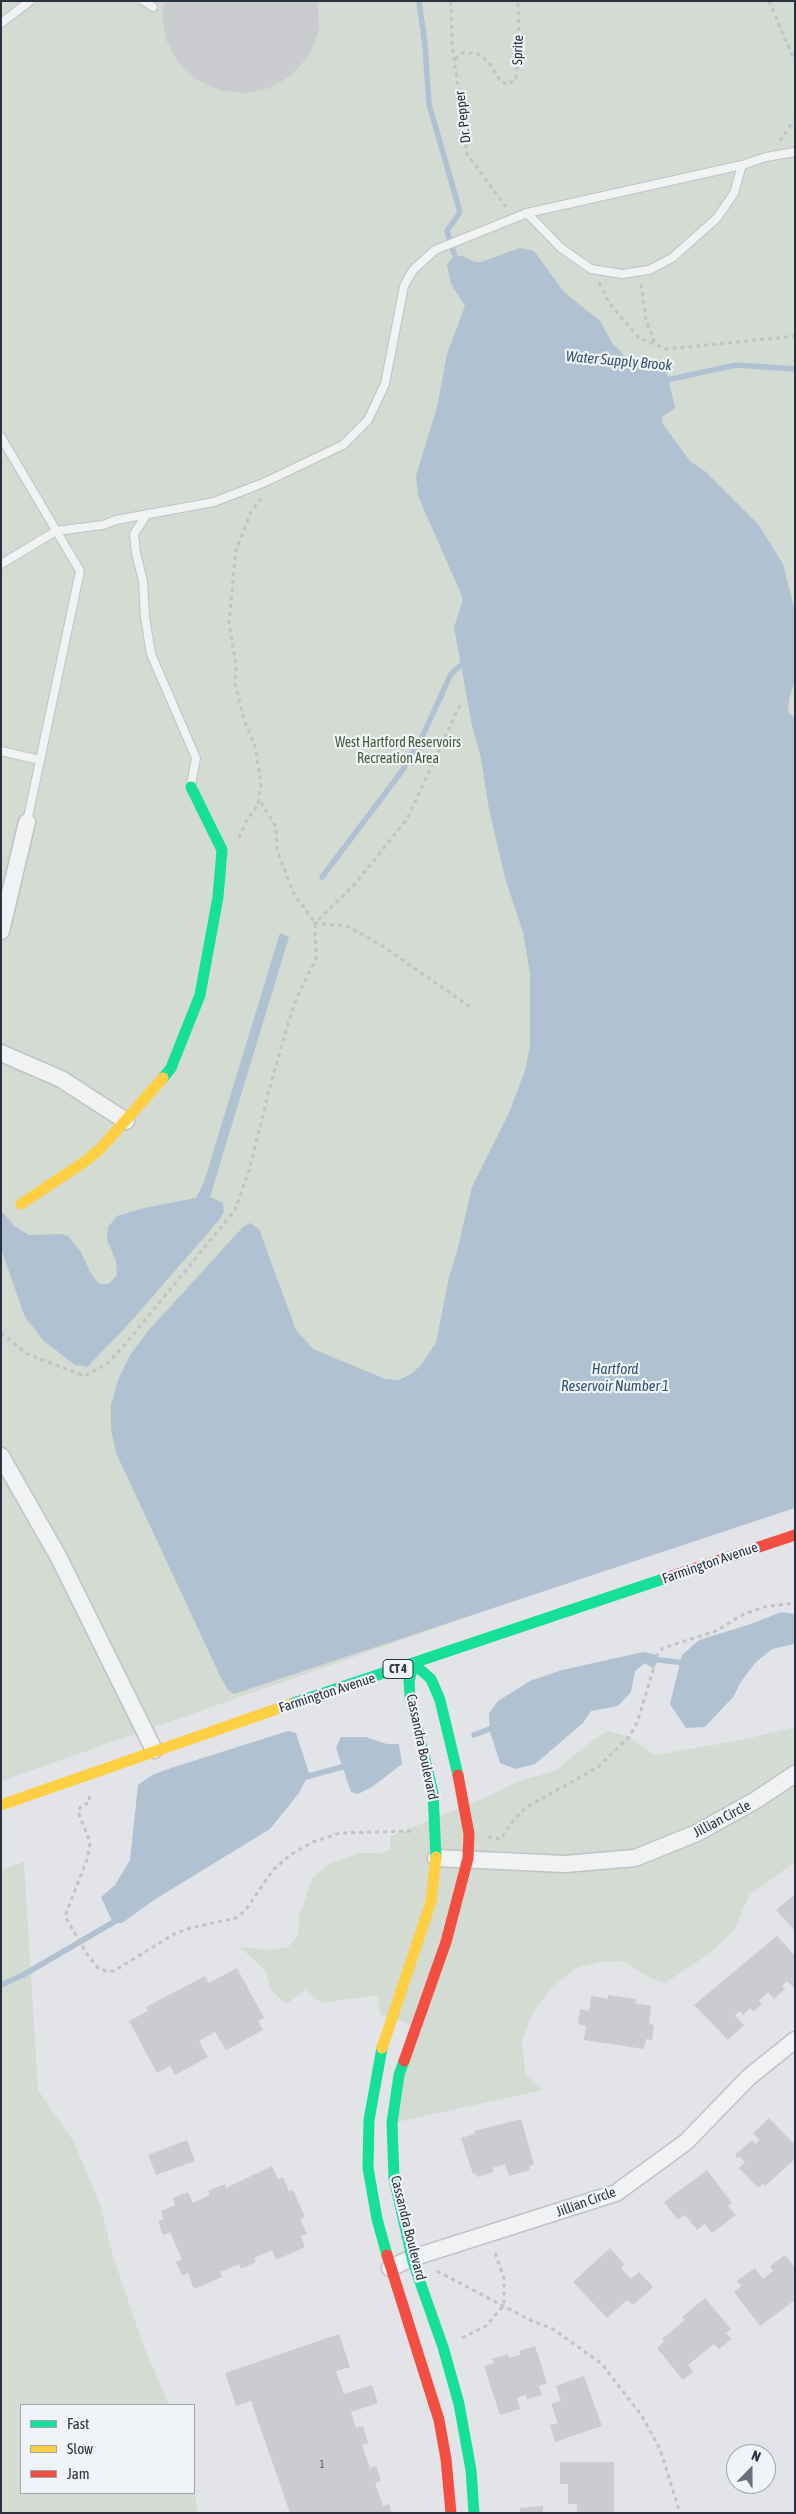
<!DOCTYPE html>
<style>
body{margin:0}
#map{position:relative;width:796px;height:2514px;overflow:hidden;background:#e2e4e7;font-family:"Asap Condensed",sans-serif}
canvas{display:block}
.frame{position:absolute;inset:0;border:2px solid #293241;pointer-events:none}
.legend{position:absolute;left:20px;top:2404px;width:175px;height:90px;box-sizing:border-box;background:#f0f3f7;border:1px solid #a0a6ae;margin:0;padding:6px 9px;list-style:none;font-size:15px;color:#293241}
.legend li{display:flex;align-items:center;gap:10px;height:25px}
.legend b{width:25px;border:1px solid #a0a6ae}
.north{position:absolute;left:726px;top:2444px;width:50px;height:50px;box-sizing:border-box;background:#f0f3f7;border:1px solid #a0a6ae;border-radius:50%;rotate:22deg;font-size:14px;font-weight:700;line-height:20px;text-align:center;color:#293241}
.north::after{content:'';display:block;margin:auto;width:18px;height:22px;background:#6a707b;clip-path:polygon(50% 0,100% 100%,50% 72%,0 100%)}
</style>
<div id="map">
<canvas width="796" height="2514"></canvas>
<div class="frame"></div>
<ul class="legend">
<li><b style="height:6px;background:#16e098"></b>Fast</li>
<li><b style="height:6px;background:#ffcf43"></b>Slow</li>
<li><b style="height:6px;background:#f24e42"></b>Jam</li>
</ul>
<div class="north">N</div>
</div>
<script>
const c = document.querySelector('canvas').getContext('2d');
c.lineJoin = 'round';
function paint(path, color) { c.fillStyle = color; c.fill(path, 'evenodd'); }
const shape = rows => new Path2D(rows.map(r => 'M' + r).join(''));
function trace(path, color, width, dash) { c.strokeStyle = color; c.lineWidth = width; c.lineCap = dash ? 'butt' : 'round'; c.setLineDash(dash || []); c.stroke(path); }
function write(font, color, halo, rows, align = 'center') {
  c.font = font + ' "Asap Condensed",sans-serif'; c.lineWidth = 4.5; c.setLineDash([]); c.textBaseline = 'middle'; c.strokeStyle = halo; c.fillStyle = color; for (const [text, x, y, turn = 0] of rows) {
    c.save(); c.translate(x, y); c.rotate((+turn || 0) * Math.PI / 180); c.textAlign = isNaN(turn) ? turn : align; if (halo) c.strokeText(text, 0, 0); c.fillText(text, 0, 0); c.restore();
  }
}
paint(shape([
 [1,1,795,1,795,1502,1,1781],
 [795,1727,795,1862,749,1895,735,1929,710,1953,665,1983,652,1979,623,1961,599,1962,574,1969,552,1988,534,2010,522,2041,525,2073,543,2090,392,2123,415,2026,380,2014,377,1995,321,2003,306,1990,286,2004,271,1990,266,1971,240,1947,268,1950,288,1947,298,1935,299,1917,312,1878,331,1863,360,1853,381,1853,390,1850,391,1836,489,1796,519,1781,555,1771,593,1740,608,1731,629,1737,655,1755,742,1740],
 [24,1862,38,2090,74,2142,100,2205,112,2253,142,2342,169,2405,21,2405,21,2493,194,2493,194,2491,198,2513,1,2513,1,1870]
]), '#d3dbd2');
paint(shape([
 [520,248,534,251,564,292,600,321,612,343,636,368,650,371,666,368,675,408,663,416,662,423,690,461,706,472,758,524,783,564,795,612,795,681,789,699,788,712,795,718,795,1508,234,1694,228,1690,221,1678,116,1453,111,1429,111,1405,118,1380,130,1355,148,1331,243,1227,250,1223,259,1229,296,1330,313,1349,385,1379,399,1380,411,1374,420,1366,436,1343,449,1277,457,1252,472,1187,508,1115,525,1071,530,1045,530,974,523,932,505,878,489,809,480,753,472,726,454,627,462,603,462,596,418,496,416,476,437,407,447,354,465,306,451,284,447,265,450,260,456,256,463,256,475,262,481,262],
 [280,933,289,937,210,1197,223,1203,224,1212,220,1219,126,1327,87,1367,75,1365,44,1341,25,1317,1,1249,1,1210,14,1226,29,1235,62,1234,68,1236,81,1252,90,1272,99,1284,109,1284,117,1275,116,1261,107,1240,108,1227,117,1216,144,1208,196,1198,204,1182],
 [781,1612,795,1614,795,1644,772,1649,755,1663,740,1683,734,1696,705,1727,686,1728,670,1704,682,1655,699,1640,751,1624],
 [643,1652,658,1655,654,1669,645,1663,635,1671,631,1692,618,1706,591,1711,583,1723,535,1764,515,1769,500,1763,490,1732,489,1713,498,1701,530,1681,562,1670],
 [288,1731,296,1733,309,1773,299,1793,270,1829,154,1900,122,1923,113,1923,101,1897,115,1885,130,1860,138,1785,152,1775,171,1768],
 [341,1737,366,1737,387,1744,399,1744,402,1764,372,1787,358,1794,351,1792,336,1748]
]), '#b0c2d2');
trace(shape([
 [419,1,425,45,429,104,460,212,447,231,457,263],
 [662,381,736,365,795,369],
 [322,877,402,771,423,735,451,674,467,660],
 [651,1659,686,1663],
 [474,1735,495,1727],
 [302,1778,349,1765],
 [1,1985,23,1975,119,1919]
]), '#b0c2d2', 5.5);
paint(shape([
 [165,1,318,1,319,30,309,55,292,75,270,88,245,93,220,90,197,80,178,62,166,40,162,15],
 [795,1894,795,1931,776,1910],
 [777,1936,795,1956,795,1989,787,1981,782,1986,785,1989,774,1999,768,1992,759,2001,762,2004,753,2012,750,2008,743,2015,739,2011,735,2016,744,2025,728,2040,694,2005],
 [237,1968,264,2018,258,2021,263,2030,226,2050,215,2032,199,2041,208,2057,175,2075,170,2066,157,2073,129,2021,148,2011,146,2007,205,1976,209,1983],
 [608,1995,636,1999,635,2003,651,2006,649,2024,654,2025,652,2040,646,2039,644,2049,584,2040,586,2026,578,2024,580,2009,589,2011,591,1996,608,1999],
 [769,2118,795,2145,795,2159,765,2186,763,2184,758,2188,739,2168,745,2162,740,2157,736,2158,736,2154,752,2140,755,2144,760,2140,753,2133],
 [521,2119,534,2164,529,2166,530,2170,509,2176,505,2164,492,2168,494,2172,477,2177,476,2173,473,2174,461,2138,475,2134,474,2131],
 [187,2140,195,2161,156,2175,148,2155],
 [272,2166,278,2179,283,2177,289,2191,293,2190,305,2217,300,2219,307,2234,301,2236,305,2247,276,2260,272,2250,254,2258,256,2262,241,2269,239,2264,220,2272,222,2277,194,2289,188,2273,182,2276,176,2262,182,2259,170,2232,163,2235,158,2221,164,2219,161,2211,175,2205,173,2198,188,2192,193,2203,210,2195,208,2191,225,2184,226,2188],
 [707,2170,732,2203,728,2206,736,2215,712,2233,705,2224,697,2230,685,2215,678,2220,664,2202],
 [610,2248,624,2264,621,2268,631,2279,639,2272,653,2287,633,2305,627,2300,607,2318,573,2282],
 [785,2255,795,2268,795,2300,760,2326,734,2292,741,2286,737,2281,755,2268,763,2279,773,2271,770,2266],
 [705,2298,731,2329,726,2333,732,2339,719,2349,714,2344,688,2365,693,2372,683,2380,657,2348,664,2342,662,2339,685,2320,682,2317],
 [339,2334,350,2367,336,2371,344,2394,372,2385,378,2403,351,2412,356,2428,363,2426,368,2443,362,2445,370,2468,376,2466,381,2481,375,2483,383,2506,389,2504,392,2513,290,2513,251,2401,236,2406,225,2373],
 [535,2346,547,2383,539,2386,542,2395,527,2399,526,2395,517,2398,520,2409,500,2415,484,2366,494,2363,492,2359,508,2354,509,2358,520,2355,519,2351],
 [584,2376,602,2426,555,2442,550,2425,558,2423,551,2404,561,2401,556,2386],
 [560,2462,614,2462,614,2513,577,2513,577,2504,568,2504,568,2484,560,2484],
 [543,2506,543,2513,520,2513,520,2508]
]), '#cacccf');
const lane = shape([
 [144,1,153,7],
 [1,23,30,1],
 [527,213,561,248,591,269,622,274,649,270,672,258,717,218,734,193,742,165],
 [1,437,80,571,27,822],
 [147,514,134,534,136,553,143,581,145,617,151,654,196,758,191,785],
 [1,564,56,531,103,525,116,520,214,502,263,483,343,445,368,420,385,384,404,286,413,270,435,250,527,213,742,165,766,157,795,152],
 [1,751,40,760]
]);
const street = shape([
 [1,931,27,822],
 [1,1053,61,1079,126,1121],
 [1,1456,58,1556,154,1750],
 [436,1858,565,1864,635,1858,697,1833,756,1800,795,1774],
 [390,2268,412,2258,616,2193,686,2142,749,2077,795,2040]
]);
trace(lane, '#c0c2c5', 10);
trace(street, '#c0c2c5', 19);
trace(shape([
 [451,1,452,43,467,154,506,207],
 [769,1,795,62],
 [455,59,464,52,478,54,489,62,500,81,507,84,516,80,519,42,518,1],
 [780,141,795,119],
 [599,283,610,304,639,338,667,349,795,336],
 [641,284,646,320,656,346],
 [460,705,407,819,355,884,315,923,347,926,381,945,473,1009],
 [239,838,247,820,258,805,261,783,255,746,245,722,235,684,236,666,229,622,236,550,251,512,261,498],
 [1,1333,27,1354,85,1376,108,1363,128,1341,235,1210,249,1170,272,1079,294,1004,316,958,315,923,294,894,277,850,276,827,259,799],
 [89,1796,90,1802,81,1806,78,1812,90,1842,88,1857,65,1916,87,1954,98,1968,106,1971,114,1971,174,1934,190,1928,236,1918,245,1911,273,1870,290,1855,313,1842,340,1833,415,1831],
 [488,1837,501,1839,509,1826,525,1808,598,1767,629,1737,637,1723,658,1654,663,1648,716,1631,744,1614,764,1607,795,1603],
 [437,2271,532,2321,553,2329,602,2364,642,2416,660,2449,680,2513],
 [462,2338,486,2326,504,2305,504,2278,494,2250]
]), '#c1c3c7', 3, [4, 4]);
trace(lane, '#f1f2f4', 8);
trace(street, '#f1f2f4', 16);
trace(shape([
 [163,1078,171,1068,200,995,218,897,222,850,191,787],
 [291,1704,666,1578],
 [436,1857,433,1793,410,1697,409,1681,414,1664,431,1679,440,1700,458,1775],
 [382,2048,369,2120,368,2168,377,2219,387,2255],
 [404,2061,399,2075,392,2123,394,2178,413,2262,443,2347,459,2404,471,2470,474,2513]
]), '#16e098', 11);
trace(shape([
 [21,1204,87,1160,102,1147,163,1078],
 [1,1805,291,1704],
 [382,2048,431,1902,436,1857]
]), '#ffcf43', 11);
trace(shape([
 [666,1578,795,1535],
 [404,2061,446,1942,468,1858,469,1834,458,1775],
 [387,2255,439,2420,446,2459,451,2513]
]), '#f24e42', 11);
write('11px', '#525965', null, [
 ["1",322,2465]
]);
for (const [x, y, w] of [
 [398,1669,30]
]) { const box = new Path2D(); box.roundRect(x - w / 2, y - 9.5, w, 19, 4); c.fillStyle = '#f0f3f7'; c.fill(box); trace(box, '#293241', 1); }
write('bold 12px', '#293241', null, [
 ["CT 4",398,1669]
]);
write('14px', '#293241', '#f0f3f7', [
 ["Sprite",518,50,-88],
 ["Dr. Pepper",463,117,-97],
 ["Farmington Avenue",710,1563,-19],
 ["Farmington Avenue",327,1693,-18],
 ["Cassandra Boulevard",422,1747,78],
 ["Jillian Circle",722,1819,-28],
 ["Jillian Circle",586,2202,-20],
 ["Cassandra Boulevard",408,2228,76]
]);
write('14px', '#3f5c36', '#f0f3f7', [
 ["West Hartford Reservoirs",398,743],
 ["Recreation Area",398,759]
]);
write('italic 15px', '#335375', '#f0f3f7', [
 ["Water Supply Brook",619,361,5],
 ["Hartford",615,1369],
 ["Reservoir Number 1",615,1386]
]);
</script>
